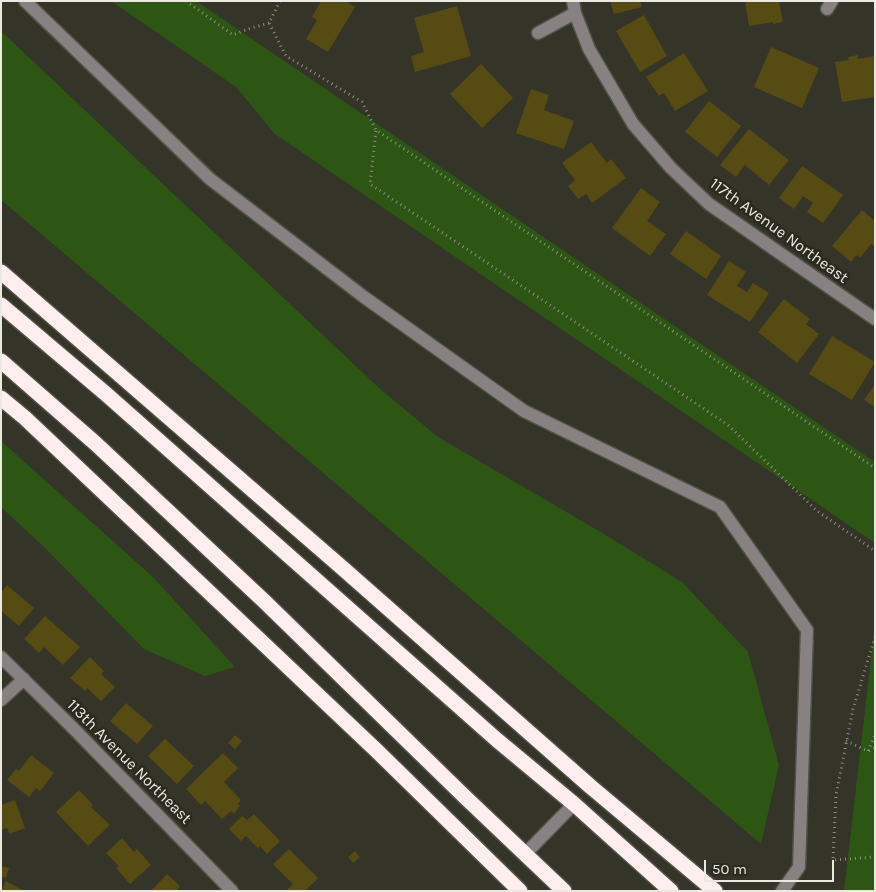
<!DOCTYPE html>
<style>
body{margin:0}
#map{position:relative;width:876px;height:892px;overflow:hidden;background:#353429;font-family:Karla,sans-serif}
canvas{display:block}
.frame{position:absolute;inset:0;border:2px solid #eae9e2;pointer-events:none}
.scale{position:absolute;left:704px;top:860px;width:130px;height:22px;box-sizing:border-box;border:2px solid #eae9e2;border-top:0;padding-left:6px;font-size:15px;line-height:18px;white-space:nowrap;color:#eae9e2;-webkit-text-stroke:4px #2b2a1f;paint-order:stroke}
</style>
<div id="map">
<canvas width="876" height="892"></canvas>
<div class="frame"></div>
<div class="scale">50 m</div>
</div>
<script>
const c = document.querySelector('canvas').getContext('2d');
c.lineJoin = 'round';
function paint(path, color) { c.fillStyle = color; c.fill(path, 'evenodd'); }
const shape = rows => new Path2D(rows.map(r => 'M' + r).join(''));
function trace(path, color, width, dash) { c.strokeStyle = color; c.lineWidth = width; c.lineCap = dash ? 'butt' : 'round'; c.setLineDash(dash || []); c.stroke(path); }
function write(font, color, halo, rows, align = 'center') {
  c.font = font + ' Karla,sans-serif'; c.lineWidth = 5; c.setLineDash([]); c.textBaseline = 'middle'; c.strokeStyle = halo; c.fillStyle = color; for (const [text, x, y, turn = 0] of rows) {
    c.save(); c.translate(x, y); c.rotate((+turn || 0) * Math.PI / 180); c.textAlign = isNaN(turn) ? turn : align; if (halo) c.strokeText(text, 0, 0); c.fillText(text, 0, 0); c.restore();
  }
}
paint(shape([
 [111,1,196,1,875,462,875,543,275,134,236,87],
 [1,31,379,388,438,437,599,531,682,582,748,652,779,765,761,844,1,200],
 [1,441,154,578,235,667,205,676,144,649,44,547,1,507],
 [875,624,875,891,844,891]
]), '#2d5514');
paint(shape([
 [321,1,346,1,355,7,328,52,306,39,317,20,312,17],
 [610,1,640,1,642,7,614,14],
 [745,1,779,1,783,22,773,24,773,22,749,26],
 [457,6,471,56,415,72,411,56,424,52,414,18],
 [644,15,667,56,640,72,616,31],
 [771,47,819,68,802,108,754,87],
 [684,53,708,91,675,111,664,93,659,96,646,77],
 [858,55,858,59,875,56,875,97,842,102,835,62,849,60,848,57],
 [481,64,513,98,482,128,450,94],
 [531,89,549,95,544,110,574,121,564,149,516,133],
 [709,101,741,126,717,157,685,132],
 [749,129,789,160,769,185,745,165,736,177,720,165],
 [591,142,607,163,611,159,626,178,592,203,586,194,578,199,568,186,575,180,562,163],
 [802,166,843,195,823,223,807,212,813,203,803,196,794,209,779,198],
 [641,188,660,202,647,221,666,234,650,256,612,228],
 [862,210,875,221,875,245,874,246,871,244,860,258,856,255,851,262,832,246],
 [686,231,721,256,706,279,670,254],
 [729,261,746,272,737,286,747,292,753,283,769,293,750,322,707,295],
 [784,299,810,319,806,324,819,334,797,363,758,332],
 [832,336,875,362,852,400,809,374],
 [875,384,875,407,864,400],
 [7,585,34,608,19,626,1,611,1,593],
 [45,616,80,647,63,665,44,647,39,653,24,639],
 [90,657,104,671,101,674,115,687,101,701,87,688,85,691,70,678],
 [126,703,153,726,137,744,110,721],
 [235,735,242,741,235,749,228,743],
 [165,739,194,766,177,784,148,756],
 [223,753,238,768,224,782,241,800,238,804,240,806,234,814,231,811,222,819,205,801,201,805,186,789],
 [31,755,54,773,40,791,36,788,29,797,7,780,16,769,19,771],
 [79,790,93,805,91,807,110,825,88,846,56,812],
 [15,800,25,828,9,834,7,828,1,830,1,805],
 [254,814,280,841,267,854,260,846,258,848,246,836,241,841,229,829,242,816,247,820],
 [122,838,134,852,137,849,151,865,130,884,116,868,119,866,106,853],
 [289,849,318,878,305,891,288,891,287,890,293,884,273,864],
 [355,851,360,857,353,863,348,857],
 [1,866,9,868,6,878,1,877],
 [167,874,180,886,176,891,151,891],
 [6,881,24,891,1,891]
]), '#554b13');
const minor = shape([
 [25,1,210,179,364,297,524,411,720,507,807,630,799,867,782,891],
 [573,1,575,13,589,49,633,124,671,168,709,204,875,319],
 [827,9,832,1],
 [538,33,575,13],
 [1,657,74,729,232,891],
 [1,700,24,679],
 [525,854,574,804]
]);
const highway = shape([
 [1,272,339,565,591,787,715,891],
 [1,305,106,394,497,740,574,804,671,891],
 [1,361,95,443,264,601,465,797,564,891],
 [1,398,25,418,377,751,520,891]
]);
trace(minor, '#525147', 15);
trace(highway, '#525147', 18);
trace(shape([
 [186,1,233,35,248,29,269,23],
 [280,1,269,23,286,56,362,102,376,130,875,468],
 [376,131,370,184,728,425,817,511,875,551],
 [875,637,853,709,836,795,833,860,875,857],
 [846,741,868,751,875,748],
 [868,751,875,735]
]), '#8f8e85', 3, [1, 4]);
trace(minor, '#888182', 12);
trace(highway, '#feeeef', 15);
write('16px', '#eae9e2', '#2b2a1f', [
 ["117th Avenue Northeast",779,231,36],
 ["113th Avenue Northeast",129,762,45]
]);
</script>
